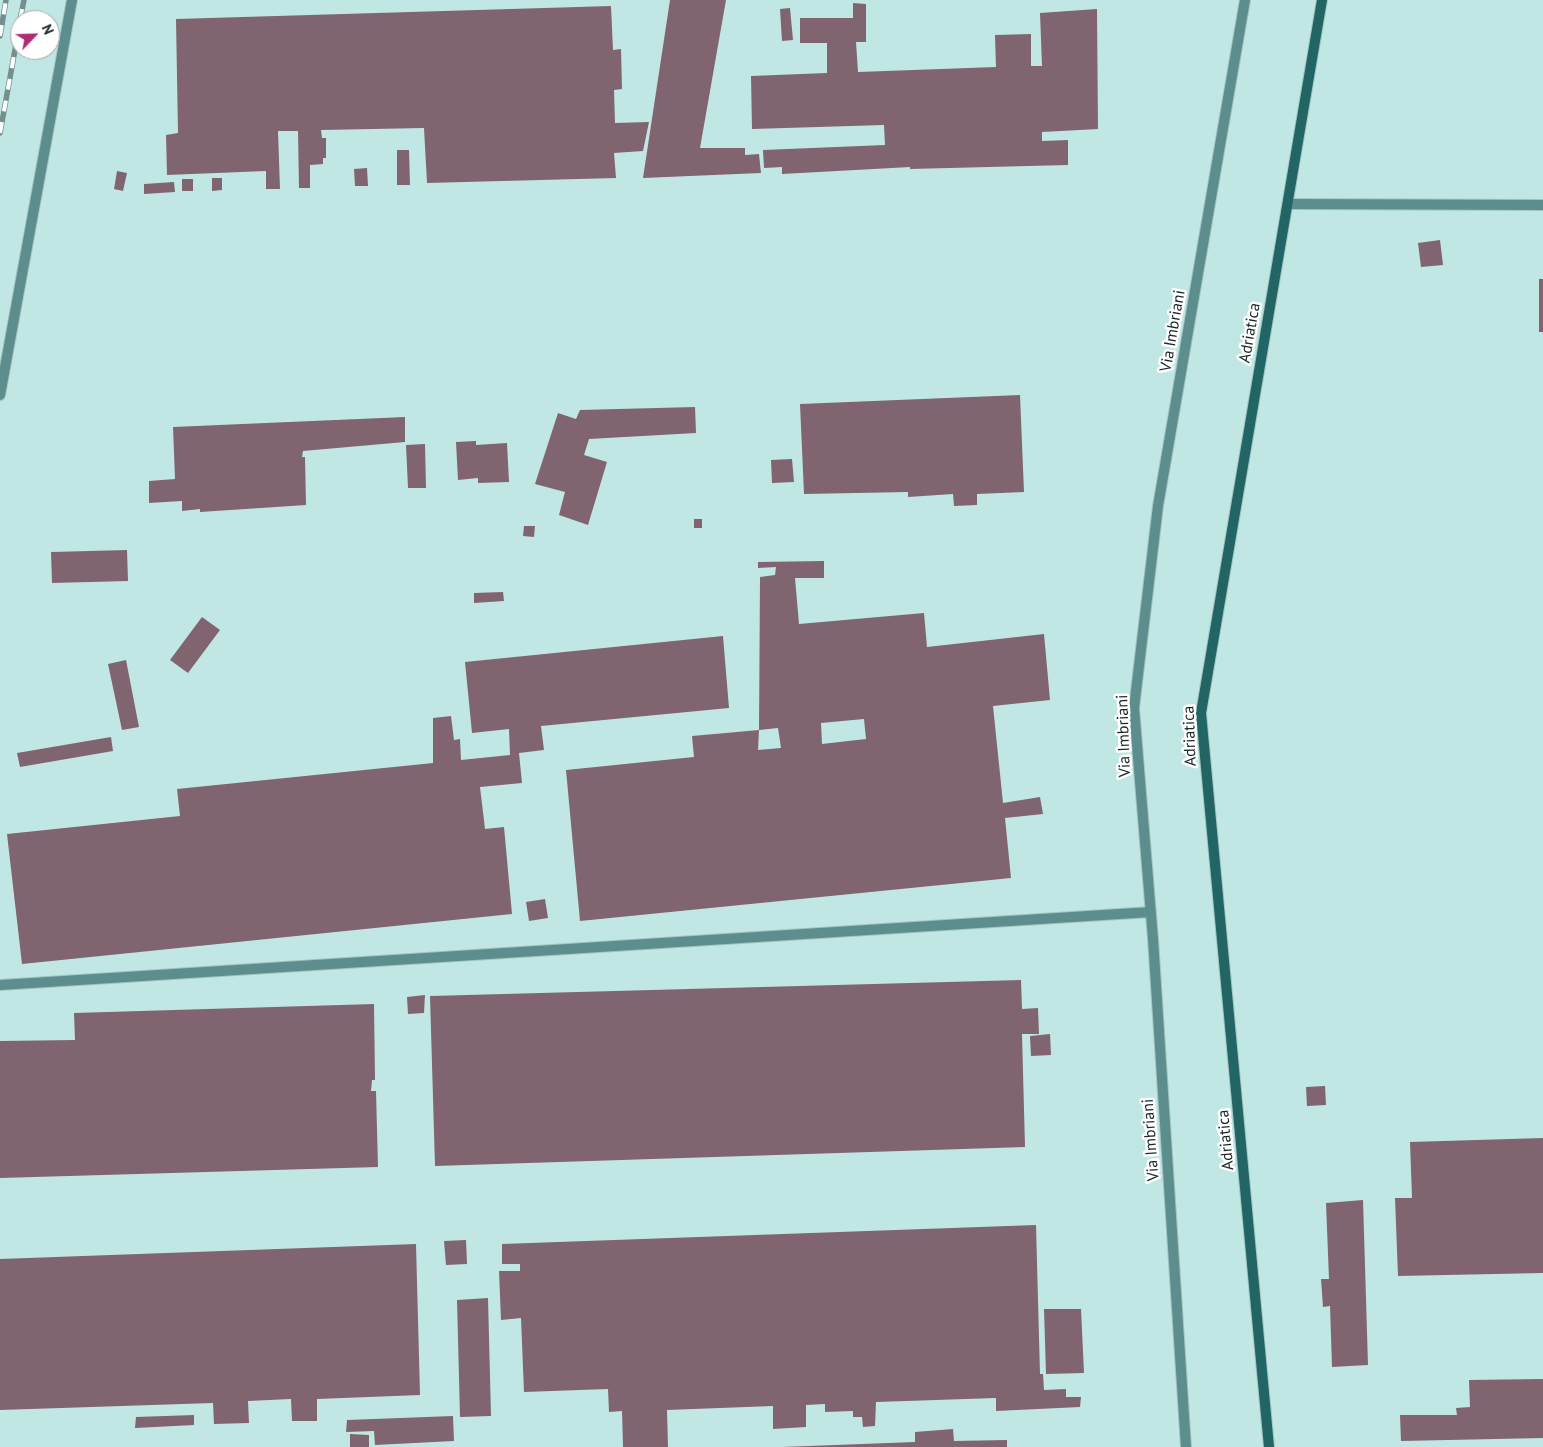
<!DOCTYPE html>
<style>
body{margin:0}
#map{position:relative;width:1543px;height:1447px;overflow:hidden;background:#c1e7e5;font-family:"PT Sans",sans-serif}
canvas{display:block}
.north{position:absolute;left:10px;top:10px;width:50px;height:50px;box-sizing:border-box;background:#fff;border:1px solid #a3a8a8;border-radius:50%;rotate:66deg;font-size:14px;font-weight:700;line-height:20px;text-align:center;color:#182626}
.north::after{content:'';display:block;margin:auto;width:18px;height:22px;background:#b02c75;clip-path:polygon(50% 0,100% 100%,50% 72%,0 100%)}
</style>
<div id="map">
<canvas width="1543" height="1447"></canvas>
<div class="north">N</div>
</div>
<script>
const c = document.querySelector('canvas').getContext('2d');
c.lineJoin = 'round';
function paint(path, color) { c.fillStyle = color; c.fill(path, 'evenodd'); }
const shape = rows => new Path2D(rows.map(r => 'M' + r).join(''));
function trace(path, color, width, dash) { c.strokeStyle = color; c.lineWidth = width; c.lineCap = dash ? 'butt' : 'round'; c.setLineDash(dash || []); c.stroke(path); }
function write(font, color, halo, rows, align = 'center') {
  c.font = font + ' "PT Sans",sans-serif'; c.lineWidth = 5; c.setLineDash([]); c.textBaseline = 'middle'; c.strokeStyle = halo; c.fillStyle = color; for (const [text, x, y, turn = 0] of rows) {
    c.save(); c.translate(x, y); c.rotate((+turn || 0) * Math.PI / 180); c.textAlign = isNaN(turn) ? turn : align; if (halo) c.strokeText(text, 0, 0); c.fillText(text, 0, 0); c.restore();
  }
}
paint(shape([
 [670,0,726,0,700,148,745,148,745,155,759,154,761,173,643,178],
 [853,3,866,4,866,42,856,42,858,72,996,67,995,35,1031,34,1031,66,1042,66,1040,13,1097,9,1098,129,1042,132,1042,141,1068,140,1068,165,910,169,910,167,782,174,782,167,764,168,763,150,885,145,884,125,752,129,751,76,827,73,827,43,800,43,800,18,853,18],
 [611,6,613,50,621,49,622,89,614,90,615,123,649,122,643,151,614,153,616,178,427,183,424,128,321,130,322,138,326,138,326,158,323,158,323,164,310,165,310,188,299,188,298,131,278,131,280,189,266,189,266,171,167,175,166,135,178,133,176,19],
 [790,8,793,40,782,41,780,9],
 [397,150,409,150,410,185,397,185],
 [367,168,368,186,355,186,354,169],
 [117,171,127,173,123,191,114,189],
 [212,178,222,178,222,190,212,191],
 [182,179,193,179,193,191,182,191],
 [174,182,175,192,144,194,144,184],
 [1440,240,1443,265,1421,267,1418,243],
 [1539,279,1543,279,1543,332,1539,332],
 [1020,395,1024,492,977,494,977,505,954,506,953,494,908,497,908,492,804,494,800,404],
 [695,407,696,433,589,439,584,455,607,462,588,525,559,515,565,492,535,484,558,413,576,419,580,410],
 [405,417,405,442,303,451,302,457,305,457,306,505,200,512,200,509,182,511,182,501,149,503,149,481,175,479,173,427],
 [476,441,476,445,507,443,509,482,478,483,478,478,458,480,456,442],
 [425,444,426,488,408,488,406,445],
 [792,459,794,482,772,483,771,460],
 [694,519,702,519,702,528,694,528],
 [524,526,535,526,534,537,523,536],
 [127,550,128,581,52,583,51,552],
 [824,561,824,578,795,578,799,624,924,613,927,647,1044,634,1050,700,993,706,1003,803,1040,797,1043,814,1005,818,1011,878,580,921,566,770,694,757,692,736,759,730,758,750,781,748,778,728,759,730,760,577,775,575,776,567,758,568,758,562],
 [864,719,866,739,822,744,821,723],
 [503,592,504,601,474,603,474,593],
 [202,617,220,630,188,673,170,660],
 [723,636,729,708,541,726,544,750,519,753,522,783,480,787,485,829,504,827,512,914,22,964,7,834,180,816,177,789,433,763,433,718,451,716,454,740,460,739,461,760,510,755,509,729,472,733,465,662],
 [126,660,139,727,122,730,108,664],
 [111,737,113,751,20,767,17,753],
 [545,899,548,918,529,921,526,902],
 [1021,980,1022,1009,1038,1008,1039,1034,1022,1034,1025,1147,435,1166,430,996],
 [425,995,424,1013,408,1014,407,997],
 [374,1004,375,1080,372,1080,371,1091,376,1091,378,1167,0,1178,0,1041,75,1040,74,1013],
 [1050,1034,1051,1055,1031,1056,1030,1036],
 [1325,1086,1326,1105,1307,1106,1306,1087],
 [1543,1138,1543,1273,1398,1276,1395,1198,1412,1198,1410,1142],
 [1363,1200,1368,1365,1332,1367,1330,1306,1323,1307,1321,1279,1329,1279,1326,1203],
 [1036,1225,1040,1374,1043,1374,1044,1390,1066,1389,1066,1397,1081,1397,1080,1407,996,1411,996,1398,876,1402,875,1426,863,1427,862,1417,853,1417,853,1411,825,1412,825,1404,806,1405,806,1427,773,1429,773,1406,667,1410,668,1447,623,1447,622,1411,609,1412,608,1389,524,1392,521,1318,501,1320,499,1271,520,1271,520,1264,502,1264,502,1244],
 [466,1240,467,1264,446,1265,444,1241],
 [416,1244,420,1395,317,1399,317,1421,292,1421,291,1399,248,1401,249,1423,214,1424,213,1403,0,1410,0,1259],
 [488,1298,491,1416,460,1417,457,1300],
 [1044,1309,1081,1309,1084,1373,1046,1374],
 [1543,1379,1543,1438,1401,1441,1400,1415,1457,1415,1456,1408,1470,1407,1469,1380],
 [194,1415,194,1425,135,1428,136,1417],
 [453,1416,454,1441,375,1445,374,1431,346,1432,347,1420],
 [953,1429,954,1441,1007,1440,1007,1447,782,1447,915,1442,915,1432],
 [350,1434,369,1435,369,1447,350,1447]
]), '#806470');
const lane = shape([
 [0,395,72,0],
 [0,985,1151,912],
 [1186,1447,1153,939,1134,708,1158,506,1245,0]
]);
const street = shape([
 [1288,204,1543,205]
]);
const secondary = shape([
 [1269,1447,1201,713,1322,0]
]);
trace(lane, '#a3c4c3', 12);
trace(street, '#a3c4c3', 12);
trace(secondary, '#a3c4c3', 12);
trace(lane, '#5b8e8d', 10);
trace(street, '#5b8e8d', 10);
trace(secondary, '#216564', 10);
const rail = shape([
 [20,20,24,0],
 [0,36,6,0],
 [0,133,20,22]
]);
trace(rail, '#748f8e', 5.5);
trace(rail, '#fff', 4, [11]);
write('16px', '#182626', '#fff', [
 ["Via Imbriani",1173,331,-80],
 ["Adriatica",1250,333,-80],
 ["Via Imbriani",1124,736,-92],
 ["Adriatica",1190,736,-92],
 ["Via Imbriani",1151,1140,-94],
 ["Adriatica",1226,1140,-95]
]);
</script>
